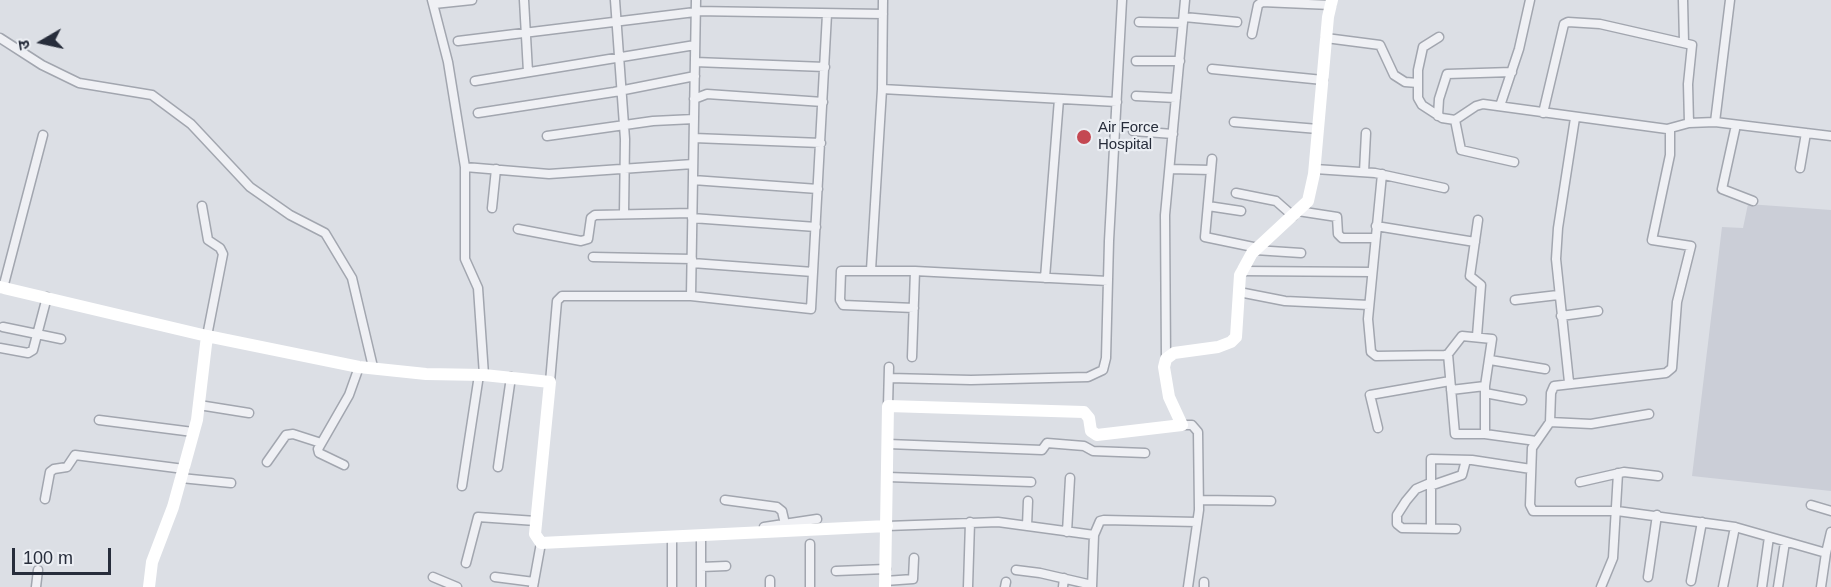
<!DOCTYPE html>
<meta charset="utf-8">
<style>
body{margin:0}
#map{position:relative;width:1831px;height:587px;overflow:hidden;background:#dcdfe5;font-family:Arial,"Noto Sans Devanagari",sans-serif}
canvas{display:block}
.north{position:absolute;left:12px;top:12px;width:60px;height:60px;-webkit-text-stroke:4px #ebeef3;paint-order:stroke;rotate:261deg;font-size:16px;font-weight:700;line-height:24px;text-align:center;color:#272d3b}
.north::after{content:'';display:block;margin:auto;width:21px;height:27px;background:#272d3b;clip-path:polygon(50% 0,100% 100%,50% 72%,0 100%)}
.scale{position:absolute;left:12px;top:548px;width:99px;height:27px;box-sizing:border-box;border:3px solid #272d3b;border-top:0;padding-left:8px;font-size:18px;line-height:21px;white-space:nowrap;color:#272d3b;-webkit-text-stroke:4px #ebeef3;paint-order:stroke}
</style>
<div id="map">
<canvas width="1831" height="587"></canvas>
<div class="north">उ</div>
<div class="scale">100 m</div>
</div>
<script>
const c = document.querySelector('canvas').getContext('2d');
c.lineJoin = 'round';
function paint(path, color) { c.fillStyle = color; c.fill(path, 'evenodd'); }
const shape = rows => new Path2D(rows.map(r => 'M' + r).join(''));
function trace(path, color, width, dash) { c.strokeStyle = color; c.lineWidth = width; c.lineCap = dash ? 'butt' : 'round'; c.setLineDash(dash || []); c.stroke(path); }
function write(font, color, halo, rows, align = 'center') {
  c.font = font + ' Arial,sans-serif'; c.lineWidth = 4.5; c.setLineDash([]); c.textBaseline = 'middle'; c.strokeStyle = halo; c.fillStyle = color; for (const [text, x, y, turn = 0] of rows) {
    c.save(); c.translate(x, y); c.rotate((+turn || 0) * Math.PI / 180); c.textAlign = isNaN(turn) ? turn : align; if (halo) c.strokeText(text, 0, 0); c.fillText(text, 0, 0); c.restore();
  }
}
paint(shape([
 [1748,204,1831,210,1831,491,1692,476,1722,227,1743,228]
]), '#cbced7');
const street = shape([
 [432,0,448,62,465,167,465,259,478,288,484,375],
 [524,0,528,72],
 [615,0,625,139,624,213],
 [1683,0,1684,42],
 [434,4,472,0],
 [695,11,883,14],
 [1184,17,1237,22],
 [1139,22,1183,23],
 [1252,34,1258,5,1262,2,1331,5],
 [1439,37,1423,47,1418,70,1418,98,1422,105,1442,118,1455,120,1476,106,1483,104,1667,129,1689,123,1715,122,1831,136],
 [0,38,42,65,79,83,152,95,191,124,250,187,290,215,325,233,352,278,373,367],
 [1326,38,1380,45,1394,75,1405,82,1418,83],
 [458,41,695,12],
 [1136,61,1180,61],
 [695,62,825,67],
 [1212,69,1323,80],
 [475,81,695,45],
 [882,89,1117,102],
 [1136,96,1176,98],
 [694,99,707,94,823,102],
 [1500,106,1519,49,1530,0],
 [478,113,614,92,695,76],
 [1543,113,1564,24,1568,22,1600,24,1692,45,1688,84,1689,123],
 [1438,116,1439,99,1447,74,1512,72],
 [1455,120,1461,150,1514,162],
 [1234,122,1318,129],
 [1715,122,1730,0],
 [1736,125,1722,189,1753,201],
 [1670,129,1670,155,1652,240,1691,246,1677,302,1672,368,1666,373,1554,386,1551,393,1550,422,1532,448,1530,505,1533,511,1617,511,1735,527,1826,553,1821,587],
 [1133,131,1173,134],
 [547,136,653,121,694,119],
 [694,138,821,143],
 [1212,159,1205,237,1258,248],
 [465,167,549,174,693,164],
 [1800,168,1806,133],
 [1170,169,1211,170],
 [1315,169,1375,173,1444,188],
 [1364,172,1366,133],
 [1382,174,1368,319,1371,352,1376,356,1445,355,1448,354,1462,336,1492,339,1485,386,1485,434],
 [693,180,818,189],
 [1236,193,1276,201,1293,216],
 [202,206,208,240,220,248,223,254,207,336],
 [1208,206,1241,211],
 [492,208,496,169],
 [1298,211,1337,217,1338,234,1342,238,1375,238],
 [692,218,816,227],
 [1376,226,1475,242],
 [518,229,581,241,588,239,591,218,595,215,692,213],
 [1255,250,1301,253],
 [593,257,692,259],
 [692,263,813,272],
 [871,270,882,89,883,0],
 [1242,271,1372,272],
 [1045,278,1059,99],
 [3,288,43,135],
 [1239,292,1285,301,1369,305],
 [691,296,696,0],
 [1515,300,1558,295],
 [914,308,843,305,840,300,841,271,915,271,1108,281],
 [1561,316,1598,311],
 [3,327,61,339],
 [1477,336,1481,285,1470,276,1478,220],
 [0,348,28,353,33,350,47,297],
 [1448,354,1455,434,1485,434,1536,441],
 [912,357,915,271],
 [1166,359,1165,215,1185,0],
 [1490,360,1545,369],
 [889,378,971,380,1088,377,1103,370,1106,358,1109,241,1122,0],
 [550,382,557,301,562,296,691,296,811,309,827,14],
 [1569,382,1556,259,1558,228,1575,118],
 [1451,390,1485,386],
 [1485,393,1522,400],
 [199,405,249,413],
 [888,406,889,367],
 [99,420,193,432],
 [1550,422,1591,424,1649,414],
 [1182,425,1192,425,1198,432,1199,510,1188,587],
 [1378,428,1370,395,1450,381],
 [888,444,1042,450,1047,443,1084,446,1093,451,1145,453],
 [267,462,286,435,293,434,321,443],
 [344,465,319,453,318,449,349,395,359,367],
 [498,467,511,377],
 [888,477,1031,482],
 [181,478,231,483],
 [1580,482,1624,472,1658,476],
 [1430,483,1416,489,1406,501,1397,515,1397,524,1402,528,1456,529],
 [462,486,479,375],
 [1430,486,1462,475,1466,460],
 [45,499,50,472,54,469,67,467,75,455,184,469],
 [725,500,777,507,782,511,785,524],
 [1199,500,1271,501],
 [1811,505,1831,511],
 [887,526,998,522,1094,535,1100,521,1104,520,1197,522],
 [1027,526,1028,501],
 [764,527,817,519],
 [1431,528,1431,459,1472,460,1531,469],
 [1067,532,1070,478],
 [672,537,672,587],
 [1826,553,1831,532],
 [466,563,478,517,536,521],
 [701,567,726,566],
 [1016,570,1040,573,1092,585],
 [836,571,886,569],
 [433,577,457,587],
 [495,577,534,582],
 [1648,577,1657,515],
 [770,580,770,587],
 [885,581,913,579,914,558],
 [1691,581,1702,522],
 [36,587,38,570],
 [533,587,541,543],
 [701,587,701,536],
 [810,587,810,544],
 [968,587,970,522],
 [1005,587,1006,582],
 [1063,587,1064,578],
 [1092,587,1094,535],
 [1204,587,1204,582],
 [1601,587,1613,558,1618,473],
 [1723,587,1735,527],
 [1762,587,1769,537],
 [1778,587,1785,542]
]);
trace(street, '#a2a6af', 11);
trace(street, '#eff0f4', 8);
trace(shape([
 [0,287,207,336,359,367,426,374,484,375,550,382,535,534,541,543,887,526],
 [149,587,152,562,173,507,197,420,207,336],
 [885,587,888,406,1084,412,1089,418,1091,431,1097,435,1182,425,1169,397,1164,367,1166,359,1174,353,1218,347,1231,342,1236,337,1240,275,1252,253,1308,201,1314,174,1328,17,1332,0]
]), '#fff', 12);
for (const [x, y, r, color] of [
 [1084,137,8,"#c44852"]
]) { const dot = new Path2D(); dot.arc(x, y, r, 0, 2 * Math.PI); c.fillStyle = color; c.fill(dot); trace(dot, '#ebeef3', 2); }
write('15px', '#272d3b', '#ebeef3', [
 ["Air Force",1098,128],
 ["Hospital",1098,145]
], 'left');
</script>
